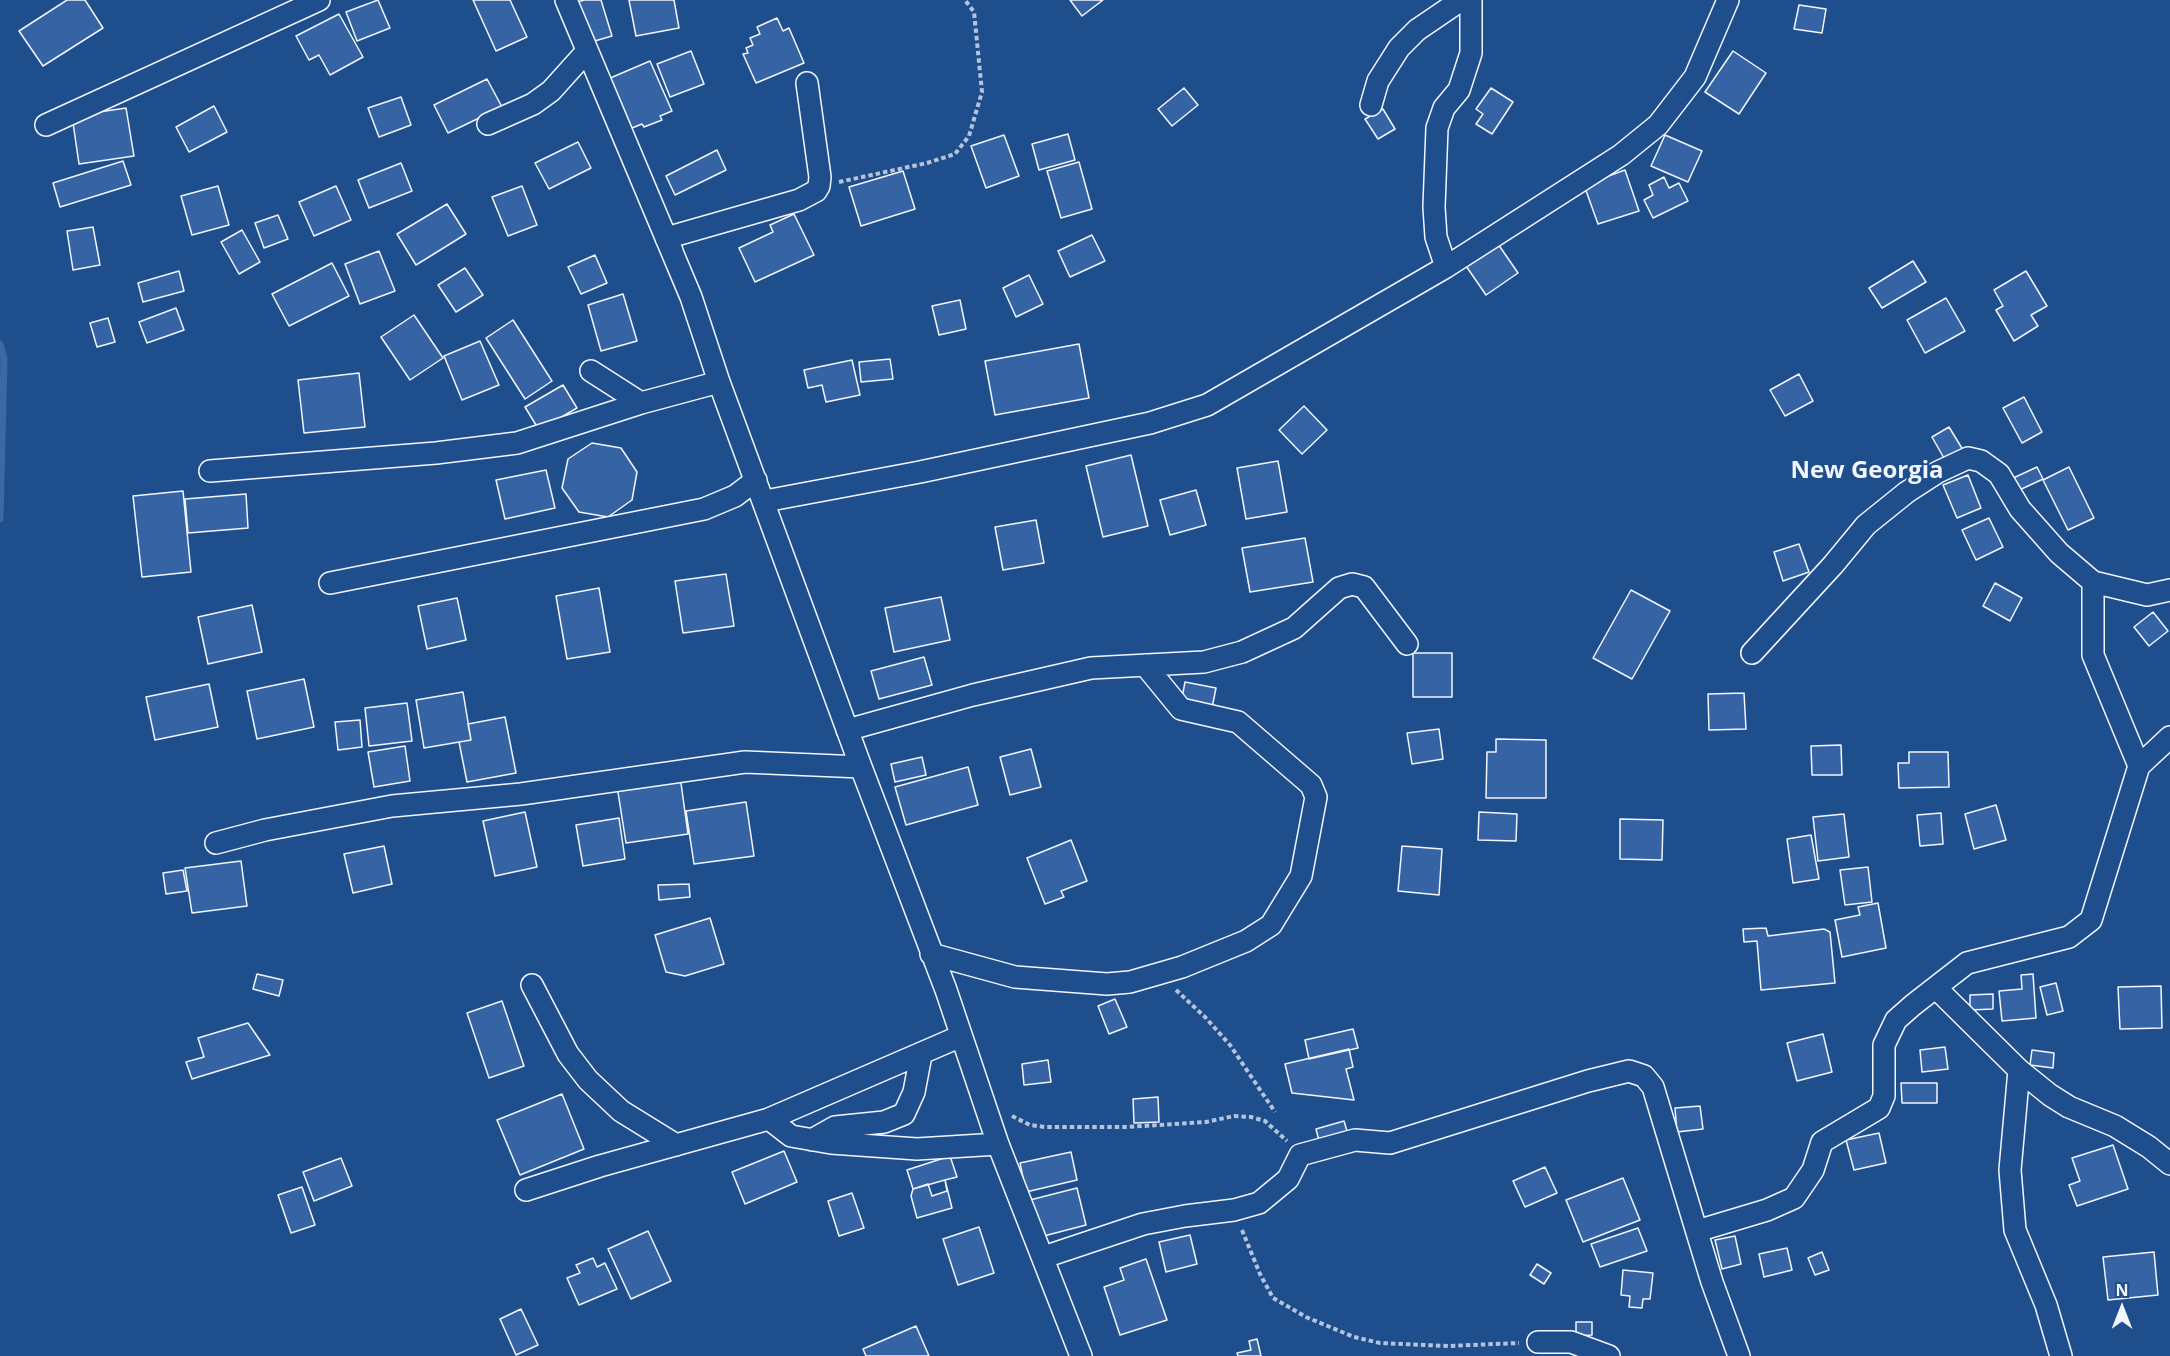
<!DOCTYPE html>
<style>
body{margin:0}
#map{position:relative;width:2170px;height:1356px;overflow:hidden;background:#1f4e8c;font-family:"Open Sans",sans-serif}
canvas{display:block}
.north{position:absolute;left:2092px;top:1278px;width:60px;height:60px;-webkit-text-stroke:4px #1f4e8c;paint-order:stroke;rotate:0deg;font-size:16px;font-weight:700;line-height:24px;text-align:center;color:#f2f6ff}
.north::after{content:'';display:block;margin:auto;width:21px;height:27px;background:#f2f6ff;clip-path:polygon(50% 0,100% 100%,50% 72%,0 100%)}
</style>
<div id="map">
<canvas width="2170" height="1356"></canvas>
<div class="north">N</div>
</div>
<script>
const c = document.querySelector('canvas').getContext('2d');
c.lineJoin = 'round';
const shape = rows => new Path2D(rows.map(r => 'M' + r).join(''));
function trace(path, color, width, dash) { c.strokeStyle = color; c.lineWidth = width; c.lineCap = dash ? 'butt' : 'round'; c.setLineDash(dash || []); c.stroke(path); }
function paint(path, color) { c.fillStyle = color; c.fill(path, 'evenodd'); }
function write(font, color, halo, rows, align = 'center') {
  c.font = font + ' "Open Sans",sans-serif'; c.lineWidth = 4.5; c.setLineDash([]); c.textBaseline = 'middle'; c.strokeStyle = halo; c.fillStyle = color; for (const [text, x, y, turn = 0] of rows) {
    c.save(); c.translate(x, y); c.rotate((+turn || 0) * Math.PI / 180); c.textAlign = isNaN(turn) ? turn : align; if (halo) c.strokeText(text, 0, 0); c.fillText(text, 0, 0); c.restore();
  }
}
trace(shape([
 [0,344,4,359,0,519]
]), '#3b69a3', 7);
const building = shape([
 [67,0,85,0,103,28,43,66,19,31,67,0],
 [378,0,390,28,357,41,346,12,378,0],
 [473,0,510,0,527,37,496,51,473,0],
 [584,0,601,0,612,36,574,47,561,7,584,0],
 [629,0,674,0,679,28,636,36,629,0],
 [1070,0,1103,0,1082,16,1070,0],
 [1799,5,1826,9,1822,33,1794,29,1799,5],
 [339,14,363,57,330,75,319,55,309,60,296,36,339,14],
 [777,18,783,31,789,28,804,63,756,83,743,54,748,53,746,48,753,45,750,38,760,34,757,27,777,18],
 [691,51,704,84,670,97,657,64,691,51],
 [1733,51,1766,73,1739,114,1705,92,1733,51],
 [650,61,672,111,660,116,662,120,644,127,642,124,622,132,601,82,650,61],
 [487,79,502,107,448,133,434,105,487,79],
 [1184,88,1198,105,1172,126,1158,109,1184,88],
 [1491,88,1513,102,1492,134,1476,124,1483,114,1476,109,1491,88],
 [401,97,411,125,379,137,368,108,401,97],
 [214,106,227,132,189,152,176,127,214,106],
 [126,108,134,156,79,164,72,116,126,108],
 [1383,109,1395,129,1378,139,1365,119,1383,109],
 [1068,134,1075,160,1039,170,1032,144,1068,134],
 [1004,135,1019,176,986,188,971,146,1004,135],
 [1665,135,1702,151,1688,182,1651,166,1665,135],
 [578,142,591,168,549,189,535,163,578,142],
 [717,150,726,170,675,195,666,176,717,150],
 [123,161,131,185,60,207,53,183,123,161],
 [1079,162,1092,209,1061,218,1047,171,1079,162],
 [401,163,412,191,369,208,358,180,401,163],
 [1625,170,1639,211,1598,224,1584,185,1625,170],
 [903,171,915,209,861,226,849,187,903,171],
 [1664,177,1669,188,1679,183,1688,201,1653,218,1644,200,1653,195,1649,185,1664,177],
 [218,186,229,225,192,235,181,196,218,186],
 [336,186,351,220,314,236,299,202,336,186],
 [522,186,537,225,508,236,492,197,522,186],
 [447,204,466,234,416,265,397,234,447,204],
 [794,214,814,255,755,282,739,248,773,232,770,225,794,214],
 [278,215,288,239,264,248,255,223,278,215],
 [93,227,100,265,73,270,67,231,93,227],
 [242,230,260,262,239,274,221,242,242,230],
 [1092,235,1105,261,1070,277,1058,251,1092,235],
 [1496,241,1518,273,1486,295,1464,263,1496,241],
 [379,251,395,291,360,304,345,264,379,251],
 [595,255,607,283,581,294,568,267,595,255],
 [1913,261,1926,282,1882,308,1869,288,1913,261],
 [332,263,349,296,289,326,272,294,332,263],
 [465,268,483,295,456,312,438,285,465,268],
 [179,271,184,291,143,302,138,283,179,271],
 [2026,271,2047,306,2031,315,2038,326,2014,341,1996,310,2003,306,1994,290,2026,271],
 [1029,275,1043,304,1016,317,1003,288,1029,275],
 [623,294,637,341,601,351,588,305,623,294],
 [1946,298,1965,331,1925,353,1907,320,1946,298],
 [960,300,966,329,939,335,932,306,960,300],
 [176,308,184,330,147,343,139,322,176,308],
 [414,315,443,358,410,380,381,337,414,315],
 [108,318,115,342,97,347,90,323,108,318],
 [513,320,552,381,525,399,486,338,513,320],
 [480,341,499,385,462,400,444,356,480,341],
 [1079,344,1089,398,995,415,985,361,1079,344],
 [890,359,893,379,861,382,859,362,890,359],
 [852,360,860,395,826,402,822,385,808,388,804,370,852,360],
 [359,373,365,427,304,433,298,380,359,373],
 [1799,374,1813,401,1785,416,1770,390,1799,374],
 [563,385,577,408,539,430,525,407,563,385],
 [2024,397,2042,432,2022,443,2003,408,2024,397],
 [1304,406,1327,430,1302,454,1279,430,1304,406],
 [1949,427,1963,450,1945,460,1932,437,1949,427],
 [592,443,621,448,637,472,632,500,608,517,579,512,562,488,568,459,592,443],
 [1131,455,1148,526,1103,537,1086,466,1131,455],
 [1278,461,1287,512,1246,519,1237,468,1278,461],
 [2037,467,2043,479,2015,492,2009,480,2037,467],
 [2069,467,2094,518,2068,530,2043,480,2069,467],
 [546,470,555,508,505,519,496,480,546,470],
 [1968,475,1981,508,1957,518,1943,485,1968,475],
 [1196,490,1206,525,1170,535,1160,500,1196,490],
 [183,491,191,572,142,577,133,496,183,491],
 [246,494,248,528,188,533,185,499,246,494],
 [1989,518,2003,547,1976,560,1962,530,1989,518],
 [1036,520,1044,563,1003,570,995,527,1036,520],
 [1305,538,1313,582,1250,592,1242,548,1305,538],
 [1799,544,1809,572,1783,581,1774,552,1799,544],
 [726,574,734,626,683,633,675,581,726,574],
 [1995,583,2022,598,2010,621,1983,606,1995,583],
 [599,588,610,652,567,659,556,596,599,588],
 [1631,590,1670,611,1632,679,1593,658,1631,590],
 [941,597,950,640,894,652,885,608,941,597],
 [457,598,466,640,427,649,418,606,457,598],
 [252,605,262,652,208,664,198,617,252,605],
 [2153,612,2168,631,2149,646,2134,627,2153,612],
 [1413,653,1452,653,1452,697,1413,697,1413,653],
 [924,657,932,685,879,699,871,671,924,657],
 [304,679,314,727,257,739,247,691,304,679],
 [1185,682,1216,688,1212,708,1181,703,1185,682],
 [209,684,218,727,155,740,146,697,209,684],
 [463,692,471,740,424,748,416,700,463,692],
 [1744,693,1746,729,1709,730,1708,694,1744,693],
 [407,703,412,741,369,746,365,708,407,703],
 [505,717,516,773,467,782,459,742,471,740,468,724,505,717],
 [360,720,362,747,338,750,335,722,360,720],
 [1439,729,1443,759,1412,764,1407,733,1439,729],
 [1496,739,1546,740,1546,798,1486,798,1487,752,1496,752,1496,739],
 [1841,745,1842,775,1812,775,1811,746,1841,745],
 [405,746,410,781,374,787,368,752,405,746],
 [1031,749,1041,787,1010,795,1000,757,1031,749],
 [1909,752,1948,752,1949,787,1899,788,1898,763,1909,763,1909,752],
 [922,757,926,775,895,782,891,764,922,757],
 [968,767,978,805,906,825,895,787,968,767],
 [680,776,688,834,626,843,617,786,680,776],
 [746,802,754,856,694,864,686,811,746,802],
 [1996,805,2006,840,1974,849,1965,814,1996,805],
 [525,812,537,867,495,876,483,821,525,812],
 [1479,812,1517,814,1516,841,1478,840,1479,812],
 [1941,813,1943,844,1920,846,1917,815,1941,813],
 [1844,814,1849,857,1818,861,1813,817,1844,814],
 [619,818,625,859,583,866,576,825,619,818],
 [1620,819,1663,820,1662,860,1620,859,1620,819],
 [1811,835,1819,879,1793,883,1787,839,1811,835],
 [1071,840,1087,881,1061,891,1064,897,1045,904,1027,858,1071,840],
 [384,846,392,884,353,893,344,854,384,846],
 [1402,846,1442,849,1439,895,1398,891,1402,846],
 [241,861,247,906,192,913,185,868,241,861],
 [1868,867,1872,902,1845,905,1840,870,1868,867],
 [183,870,187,891,166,894,163,873,183,870],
 [689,884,690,897,659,900,658,885,689,884],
 [1878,903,1886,948,1842,957,1835,920,1860,915,1858,907,1878,903],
 [710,918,724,964,685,976,666,972,655,935,710,918],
 [1766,928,1768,936,1824,929,1830,932,1835,983,1761,990,1757,941,1744,942,1743,929,1766,928],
 [257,974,283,980,279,996,253,989,257,974],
 [2033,974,2036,1018,2002,1021,1999,991,2022,989,2021,975,2033,974],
 [2056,983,2063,1011,2047,1015,2040,987,2056,983],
 [2161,986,2162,1028,2120,1029,2118,987,2161,986],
 [1993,994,1993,1009,1970,1010,1970,995,1993,994],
 [1115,999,1127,1027,1109,1034,1098,1006,1115,999],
 [502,1001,524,1066,489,1078,467,1013,502,1001],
 [248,1023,270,1055,192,1079,186,1062,204,1057,198,1038,248,1023],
 [1353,1029,1358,1048,1309,1059,1305,1040,1353,1029],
 [1823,1034,1832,1072,1797,1081,1787,1043,1823,1034],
 [1945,1047,1948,1069,1922,1072,1920,1050,1945,1047],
 [1349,1049,1353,1067,1346,1069,1354,1100,1292,1093,1285,1064,1349,1049],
 [2032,1050,2054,1053,2053,1068,2030,1065,2032,1050],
 [1048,1060,1051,1082,1024,1085,1022,1064,1048,1060],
 [1901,1083,1937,1083,1937,1103,1902,1103,1901,1083],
 [562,1094,584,1149,520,1175,497,1120,562,1094],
 [1158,1097,1159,1122,1134,1123,1133,1099,1158,1097],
 [1700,1106,1703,1129,1677,1132,1675,1108,1700,1106],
 [1344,1121,1349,1138,1320,1145,1316,1129,1344,1121],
 [1879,1133,1886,1163,1854,1170,1846,1140,1879,1133],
 [2113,1145,2128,1189,2077,1206,2069,1185,2080,1181,2072,1158,2113,1145],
 [784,1151,797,1182,745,1204,732,1172,784,1151],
 [1071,1152,1077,1180,1026,1192,1020,1163,1071,1152],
 [950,1156,957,1177,945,1180,947,1191,932,1196,928,1184,913,1189,907,1170,950,1156],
 [341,1158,352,1186,314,1201,303,1172,341,1158],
 [1545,1167,1557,1193,1525,1207,1513,1181,1545,1167],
 [1623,1178,1640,1220,1583,1242,1566,1200,1623,1178],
 [945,1180,952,1208,917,1218,911,1196,913,1189,945,1180],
 [302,1187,315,1225,291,1233,278,1195,302,1187],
 [1077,1188,1086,1225,1040,1237,1030,1200,1077,1188],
 [852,1193,864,1228,839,1236,828,1201,852,1193],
 [979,1227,994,1273,958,1285,943,1239,979,1227],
 [1638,1228,1647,1251,1600,1267,1591,1244,1638,1228],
 [648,1231,671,1281,631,1299,608,1249,648,1231],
 [1190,1235,1197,1264,1166,1272,1159,1242,1190,1235],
 [1735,1236,1741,1264,1722,1269,1715,1240,1735,1236],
 [1787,1248,1792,1270,1764,1277,1759,1254,1787,1248],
 [1822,1252,1829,1270,1815,1275,1808,1258,1822,1252],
 [2154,1252,2158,1295,2108,1300,2103,1257,2154,1252],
 [593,1258,597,1267,605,1263,617,1289,579,1305,567,1278,580,1273,576,1265,593,1258],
 [1146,1259,1167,1320,1120,1335,1104,1287,1124,1280,1120,1268,1146,1259],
 [1537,1264,1551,1273,1544,1284,1530,1275,1537,1264],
 [1623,1270,1653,1273,1650,1299,1643,1299,1642,1308,1629,1307,1630,1296,1621,1295,1623,1270],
 [521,1309,538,1345,516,1355,500,1319,521,1309],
 [1576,1322,1592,1322,1592,1335,1576,1336,1576,1322],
 [916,1326,929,1356,866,1356,863,1349,916,1326],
 [1257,1339,1261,1356,1238,1356,1237,1353,1251,1350,1249,1341,1257,1339]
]);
paint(building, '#3563a3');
trace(building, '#f2f6ff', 1.5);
const street = shape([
 [566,0,691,297,719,382,861,767,946,990,998,1144,1081,1356],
 [1371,105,1378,81,1399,48,1417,30,1461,0],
 [488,124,533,104,551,91,587,51],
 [46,125,319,0],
 [672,251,666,238,799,200,816,191,819,186,820,177,807,83],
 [1446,267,1436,237,1434,207,1437,128,1444,108,1459,90,1471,53,1471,0],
 [591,371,641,403,719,382],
 [210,471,436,453,517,443,641,403],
 [765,501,920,472,1150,423,1207,405,1446,267,1621,155,1658,125,1695,77,1728,0],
 [2093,582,2147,595,2170,590],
 [330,583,704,509,735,496,756,480],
 [847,730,973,695,1091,668,1204,662,1242,652,1294,628,1339,588,1352,584,1364,587,1407,644],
 [2139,766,2170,737],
 [216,843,265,830,392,806,521,794,745,762,861,767],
 [931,954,1015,977,1107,984,1130,982,1182,967,1246,941,1271,925,1301,876,1316,797,1311,785,1238,722,1181,709,1145,665],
 [532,985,568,1054,588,1080,621,1111,676,1145],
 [1936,988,2019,1070,2050,1095,2069,1107,2115,1126,2149,1147,2170,1164],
 [2019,1070,2010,1170,2015,1230,2046,1305,2061,1356],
 [769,1119,791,1136,831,1143,917,1149,998,1144],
 [812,1140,835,1127,884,1122,904,1114,914,1092,921,1055],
 [526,1190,600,1166,769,1119,961,1036],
 [1697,1231,1767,1210,1794,1198,1813,1170,1822,1142,1879,1108,1884,1096,1884,1045,1896,1020,1913,1005,1967,963,2069,937,2091,920,2139,766,2093,655,2093,582,2059,553,2020,509,1999,474,1981,461,1968,458,1938,472,1907,492,1866,525,1833,565,1752,653],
 [1044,1257,1143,1224,1185,1216,1234,1210,1259,1203,1288,1179,1300,1155,1355,1140,1390,1143,1588,1081,1629,1071,1644,1076,1653,1087,1712,1282,1739,1356],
 [1538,1342,1571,1342,1609,1356]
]);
trace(street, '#f2f6ff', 24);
trace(shape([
 [839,182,927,163,955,154,969,136,982,92,974,12,965,0],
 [1176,990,1205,1017,1230,1045,1275,1112],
 [1012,1116,1030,1125,1045,1127,1127,1127,1206,1122,1234,1116,1251,1117,1265,1121,1287,1141],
 [1242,1230,1260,1274,1273,1298,1306,1317,1354,1337,1380,1343,1448,1346,1519,1343]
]), '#b3c4dc', 4, [4.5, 3]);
trace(street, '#1f4e8c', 21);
write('bold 24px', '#f2f6ff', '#1f4e8c', [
 ["New Georgia",1867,471]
]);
</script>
